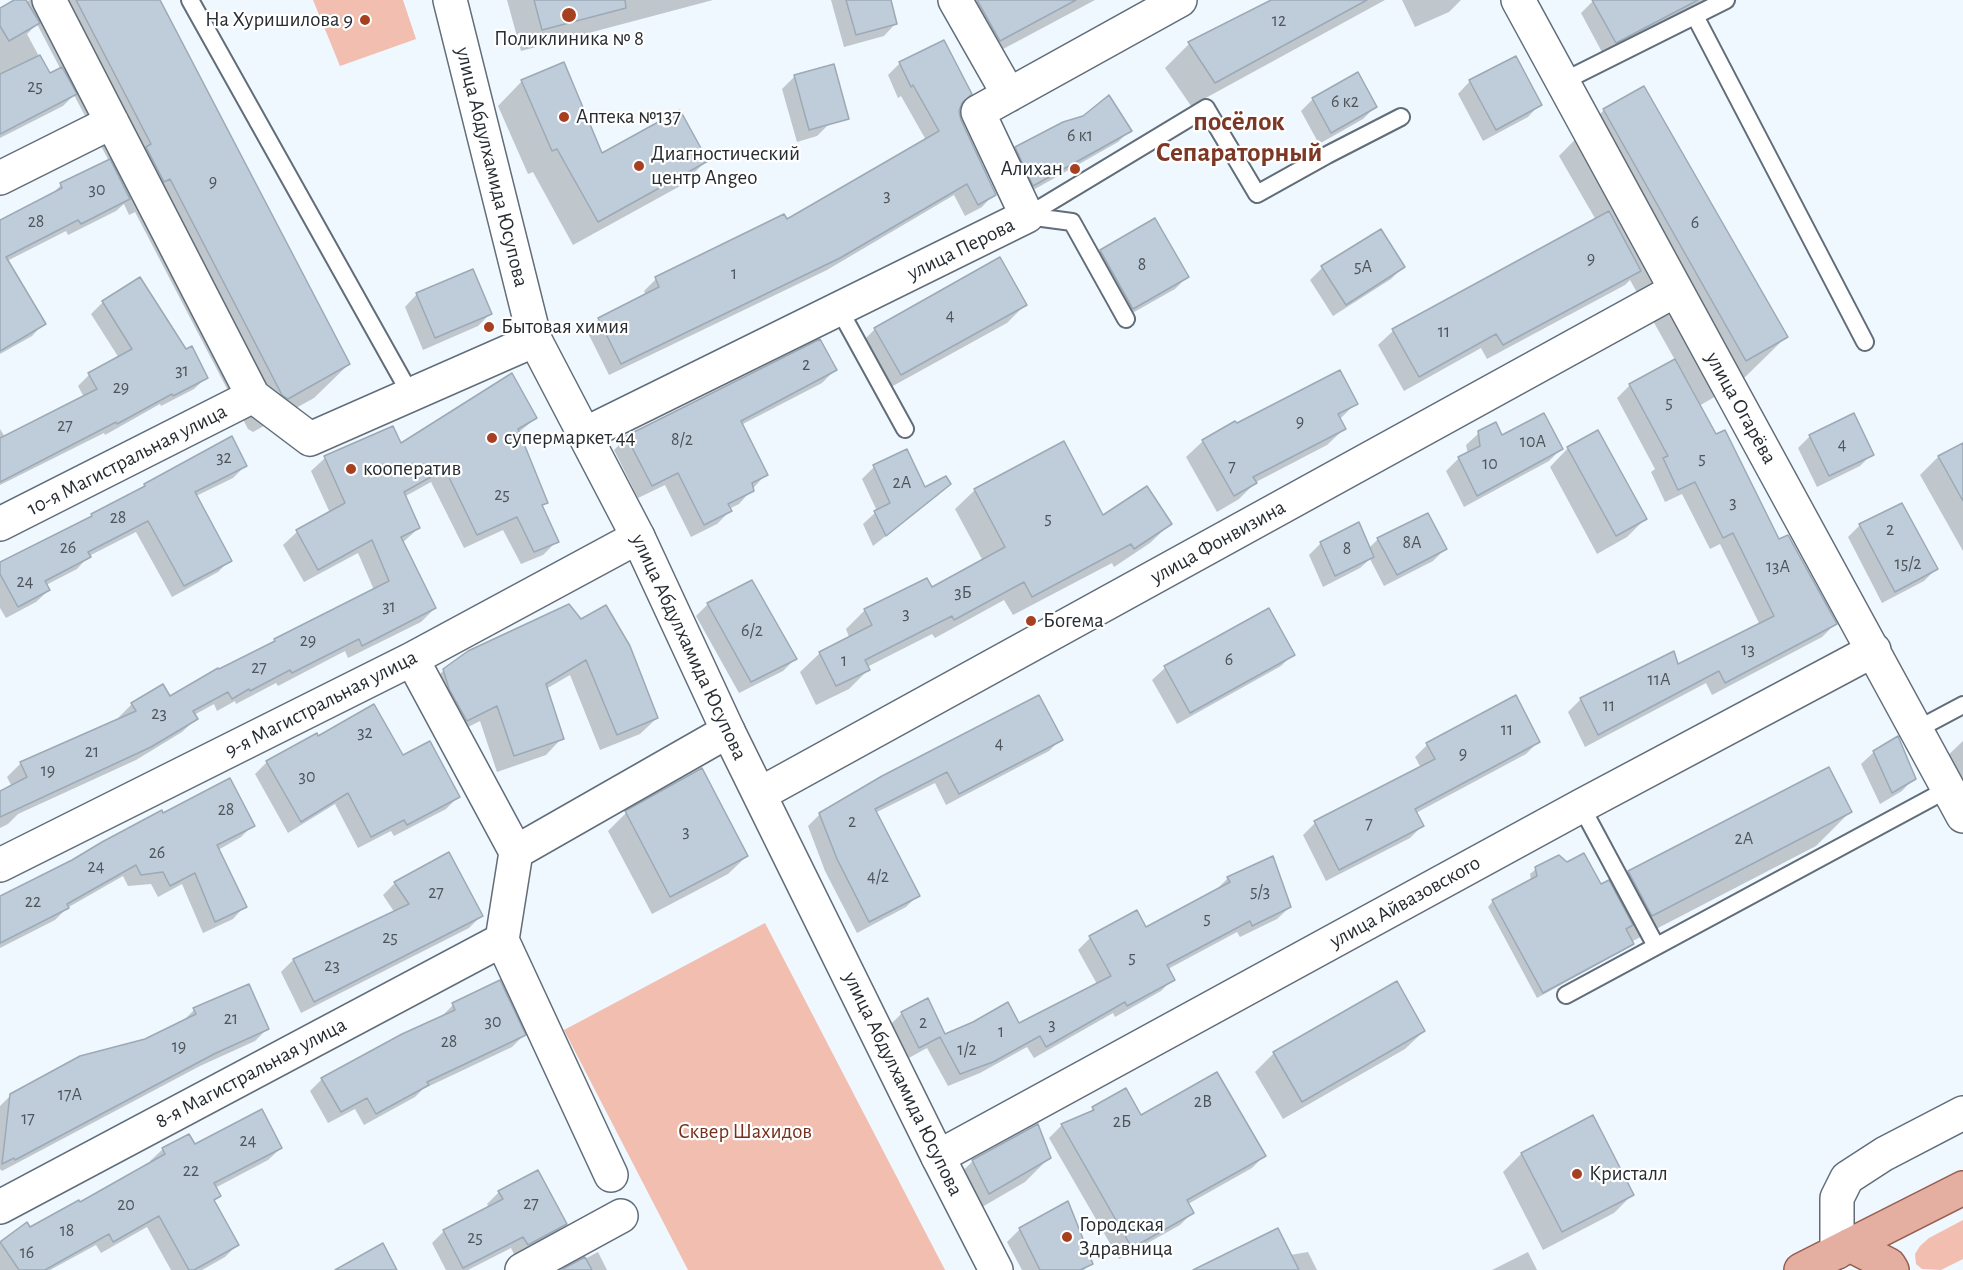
<!DOCTYPE html>
<meta charset="utf-8">
<style>
body{margin:0}
canvas{display:block;background:#eff7ff}
</style>
<canvas width="1963" height="1270"></canvas>
<script>
const c = document.querySelector('canvas').getContext('2d');
c.lineJoin = 'round';
function paint(path, color) { c.fillStyle = color; c.fill(path, 'evenodd'); }
const shape = rows => new Path2D(rows.map(r => 'M' + r).join(''));
function trace(path, color, width, dash) { c.strokeStyle = color; c.lineWidth = width; c.lineCap = dash ? 'butt' : 'round'; c.setLineDash(dash || []); c.stroke(path); }
function write(font, color, halo, rows, align = 'center') {
  c.font = font + ' "Alegreya Sans",sans-serif'; c.lineWidth = 4.5; c.setLineDash([]); c.textBaseline = 'middle'; c.strokeStyle = halo; c.fillStyle = color; for (const [text, x, y, turn = 0] of rows) {
    c.save(); c.translate(x, y); c.rotate((+turn || 0) * Math.PI / 180); c.textAlign = isNaN(turn) ? turn : align; if (halo) c.strokeText(text, 0, 0); c.fillText(text, 0, 0); c.restore();
  }
}
paint(shape([
 [313,0,403,0,416,39,340,66],
 [765,923,945,1270,688,1270,564,1030],
 [1963,1220,1963,1259,1941,1270,1922,1269,1916,1264,1915,1254,1920,1246,1929,1238]
]), '#f1beb0');
paint(shape([
 [17,0,24,0,26,3,29,0,159,0,349,364,314,398,253,432,248,429,135,212,129,215,124,204,116,211,68,235,66,231,7,261,44,323,32,336,0,354,0,222,50,196,61,185,109,161,74,95,63,106,0,138,0,10],
 [37,24,61,70,49,75,27,34],
 [507,0,713,0,521,51],
 [831,0,889,0,896,23,884,36,844,47],
 [955,0,1095,0,975,64],
 [1274,0,1385,0,1191,106,1165,68,1189,44],
 [1402,0,1461,0,1449,12,1415,27],
 [1706,0,1603,54,1581,13,1594,0],
 [900,63,960,104,958,110,959,120,994,194,982,207,965,216,954,195,827,270,609,375,587,331,599,319,646,296,644,291,656,279,786,221,926,140,901,96,898,98,888,75],
 [795,76,829,124,817,136,797,142,782,89],
 [522,81,602,155,706,161,682,185,573,245,533,172,528,174,498,106],
 [1470,81,1540,104,1528,117,1483,141,1458,94],
 [1313,99,1375,107,1363,119,1319,144,1301,111],
 [1604,110,1786,337,1740,382,1699,406,1778,541,1835,624,1822,637,1712,695,1706,683,1585,747,1568,712,1581,699,1673,654,1677,666,1760,625,1720,544,1710,549,1682,494,1665,502,1651,472,1655,469,1617,398,1630,385,1675,360,1630,280,1625,285,1487,359,1481,348,1404,391,1378,345,1393,331,1596,220,1559,156],
 [1130,130,1118,142,1021,197,1004,161,1016,149],
 [1155,220,1187,277,1175,289,1120,320,1088,263,1100,251],
 [1403,267,1391,279,1333,316,1310,280,1322,268],
 [140,279,186,351,206,378,194,389,161,406,160,404,105,435,104,433,0,485,0,429,5,437,84,397,78,386,89,375,119,358,91,314,103,302],
 [417,294,490,314,478,326,423,350,405,307],
 [1025,305,1007,323,882,392,857,347,875,329],
 [835,370,822,383,741,425,766,474,739,504,729,509,730,511,717,524,691,537,665,485,638,498,614,450,627,437],
 [1356,403,1339,420,1344,429,1327,445,1256,482,1239,499,1217,512,1186,457,1203,441,1237,425],
 [536,418,518,433,546,502,542,507,557,541,543,555,521,564,503,530,464,548,431,482,404,497,419,528,402,543,435,608,421,622,348,658,345,651,278,686,276,683,236,704,235,701,217,711,214,704,194,715,196,719,182,732,136,760,18,814,8,824,0,828,0,793,12,787,7,777,21,763,120,720,118,718,132,704,169,698,271,644,275,640,374,590,358,553,304,582,283,545,297,532,330,513,311,471,325,458],
 [1479,433,1502,437,1561,449,1549,461,1464,507,1446,471,1458,459,1468,454,1466,445],
 [1810,436,1872,454,1860,466,1817,487,1798,448],
 [1963,445,1963,551,1920,475,1938,457],
 [1568,448,1645,519,1627,537,1597,554,1550,467],
 [906,451,924,489,950,484,937,496,873,546,863,524,877,511,862,479,874,467],
 [245,466,233,478,196,496,230,560,218,572,172,597,136,532,89,556,77,569,46,585,49,590,36,602,6,618,0,608,0,563,87,520,92,515,139,491,144,485],
 [975,490,1102,517,1170,524,1150,543,1114,567,1112,563,1013,615,1004,600,935,638,932,634,867,667,868,670,849,689,816,705,800,672,820,653,849,637,846,629,865,610,932,589,983,561,955,509],
 [1902,505,1936,569,1924,581,1882,603,1848,537,1860,525],
 [1378,539,1445,549,1433,561,1384,586,1370,559,1360,568,1323,587,1309,555,1321,543,1369,548],
 [708,604,795,659,783,671,739,693,696,616],
 [568,605,657,718,640,734,600,750,570,675,546,689,562,738,546,755,497,772,480,721,450,736,427,687,444,670],
 [1268,610,1293,654,1281,666,1177,724,1152,680,1165,668],
 [1038,697,1061,739,1049,751,946,805,935,783,875,813,918,895,906,907,857,933,825,871,808,826,820,814],
 [1515,698,1539,741,1526,754,1416,813,1423,825,1410,838,1326,881,1303,835,1315,823,1421,768,1415,757,1427,745],
 [318,739,403,757,458,797,446,809,394,836,391,831,358,848,335,804,288,833,255,774,267,762],
 [1963,741,1963,800,1942,761],
 [1874,752,1914,778,1902,791,1880,804,1861,764],
 [1828,769,1850,812,1816,846,1631,942,1632,943,1626,949,1537,998,1488,907,1493,901,1531,880,1530,874,1536,869,1612,889,1629,872],
 [626,813,747,856,728,874,652,914,608,831],
 [163,815,253,825,241,837,218,850,245,906,233,919,203,933,182,884,158,897,151,884,128,886,123,876,67,908,55,920,0,948,0,899],
 [1272,858,1290,907,1277,919,1240,937,1237,932,1168,969,1173,979,1161,991,1115,1017,1113,1013,1034,1058,1027,1047,980,1073,948,1086,927,1048,907,1059,890,1025,902,1013,945,1036,1019,1025,1097,984,1078,950,1090,938,1146,929,1216,890,1228,878],
 [395,883,481,916,469,928,301,1013,281,972,293,960,395,913,383,895],
 [1396,983,1424,1031,1405,1049,1283,1119,1255,1072,1274,1053],
 [453,1005,524,1035,512,1047,423,1089,415,1097,364,1125,355,1109,328,1123,310,1091,322,1079,441,1017],
 [194,1010,267,1029,255,1041,200,1066,2,1171,0,1169,0,1106,11,1095,145,1040,182,1022],
 [1093,1109,1141,1117,1264,1156,1252,1168,1188,1204,1192,1213,1180,1225,1119,1259,1049,1138,1061,1126,1088,1114],
 [1593,1117,1632,1195,1614,1213,1543,1250,1503,1172,1521,1154],
 [1037,1126,1049,1158,1025,1182,965,1217,948,1185,973,1161],
 [194,1147,281,1148,268,1160,215,1188,219,1196,213,1202,237,1245,225,1257,202,1270,171,1270,147,1227,101,1253,96,1245,50,1270,0,1270,0,1242,27,1224,30,1229,80,1204,152,1163,150,1161,163,1149],
 [499,1192,565,1224,553,1236,515,1256,511,1248,468,1270,446,1270,432,1243,444,1231,489,1208,487,1204],
 [1067,1203,1091,1263,1084,1270,1022,1270,1007,1242,1019,1230],
 [598,1252,607,1270,564,1270],
 [1308,1252,1317,1270,1209,1270,1290,1255],
 [1528,1252,1537,1270,1492,1270]
]), '#0003');
const building = shape([
 [14,0,26,0,40,23,9,41,0,26,0,8,14,0],
 [76,0,160,0,350,364,288,399,282,395,170,179,164,182,146,147,151,144,76,0],
 [534,0,625,0,626,8,542,30,534,0],
 [846,0,891,0,897,24,856,35,846,0],
 [977,0,1076,0,1000,41,977,0],
 [1271,0,1367,0,1215,83,1188,42,1271,0],
 [1592,0,1698,0,1616,43,1592,0],
 [944,40,972,94,962,103,959,111,961,120,996,195,978,205,967,184,840,258,621,364,598,318,659,287,655,277,784,214,787,219,939,131,913,85,911,87,899,62,944,40],
 [40,55,50,73,62,67,77,94,0,134,0,74,40,55],
 [1516,56,1542,105,1496,130,1469,80,1516,56],
 [564,62,602,153,680,110,708,161,598,222,557,149,552,151,521,80,564,62],
 [834,64,849,119,809,130,794,75,834,64],
 [1358,72,1377,107,1331,133,1312,98,1358,72],
 [1644,86,1788,337,1746,361,1603,109,1644,86],
 [1109,95,1132,131,1033,186,1015,147,1063,122,1083,116,1109,95],
 [110,159,130,199,81,224,78,220,6,257,46,324,0,351,0,220,62,188,60,183,110,159],
 [1609,211,1641,271,1503,345,1496,334,1419,377,1392,329,1609,211],
 [1155,218,1189,277,1133,309,1100,250,1155,218],
 [1381,229,1405,267,1346,305,1321,266,1381,229],
 [1000,257,1027,305,901,375,874,328,1000,257],
 [473,269,492,314,435,338,416,293,473,269],
 [140,277,186,349,192,346,208,378,173,396,172,394,117,424,116,422,0,482,0,438,97,389,88,373,132,349,102,301,140,277],
 [820,339,837,370,741,421,768,475,752,483,754,491,728,504,732,511,704,525,678,473,652,486,626,436,820,339],
 [1675,359,1716,434,1725,430,1779,539,1788,535,1837,624,1725,683,1719,671,1598,735,1580,698,1674,651,1678,664,1774,616,1733,533,1723,538,1695,482,1678,490,1663,458,1668,456,1629,384,1675,359],
 [1340,370,1358,404,1338,414,1346,429,1253,477,1257,483,1234,496,1202,440,1235,421,1237,423,1340,370],
 [512,373,537,418,518,429,548,503,542,505,559,542,534,552,517,517,477,535,445,469,404,492,420,528,401,537,436,608,362,646,359,639,292,673,290,670,250,691,249,689,232,699,228,692,193,711,198,719,151,747,0,817,0,791,27,777,20,762,136,711,131,703,163,684,170,696,218,668,219,669,275,641,274,639,389,581,372,540,318,570,296,530,345,503,324,456,393,426,401,443,512,373],
 [1544,413,1563,449,1477,496,1458,457,1480,446,1478,431,1496,422,1502,435,1544,413],
 [1854,413,1874,455,1829,476,1809,435,1854,413],
 [1598,430,1647,519,1616,536,1567,447,1598,430],
 [232,436,247,466,195,492,232,561,184,586,148,521,88,552,91,557,45,581,50,590,18,607,0,574,0,562,92,516,91,514,145,486,144,484,232,436],
 [1064,441,1103,515,1147,486,1172,524,1134,549,1131,544,1032,597,1024,582,954,620,952,616,865,660,870,670,836,686,819,652,872,625,864,609,927,578,932,587,1005,547,974,489,1064,441],
 [1963,443,1963,501,1938,456,1963,443],
 [907,449,925,487,946,476,951,484,886,536,874,511,890,503,873,465,907,449],
 [1902,503,1938,569,1895,592,1859,524,1902,503],
 [1428,513,1447,549,1397,575,1377,538,1428,513],
 [1359,522,1374,557,1335,576,1320,542,1359,522],
 [752,580,797,659,751,682,707,603,752,580],
 [569,604,581,619,606,605,630,646,658,718,617,735,586,660,546,684,564,739,514,756,497,706,467,721,449,689,443,669,468,651,569,604],
 [1269,608,1295,655,1190,713,1164,666,1269,608],
 [1039,695,1063,740,959,794,947,772,875,809,920,896,869,922,837,859,819,813,882,776,1039,695],
 [1516,695,1540,742,1415,809,1424,826,1339,870,1314,821,1435,759,1426,743,1516,695],
 [374,704,403,755,430,741,460,797,407,825,404,820,371,837,348,793,301,822,266,761,317,733,318,736,374,704],
 [1898,736,1916,779,1892,793,1873,751,1898,736],
 [1829,767,1852,812,1652,916,1628,871,1829,767],
 [702,768,748,856,670,897,625,811,702,768],
 [230,778,255,826,217,845,247,907,215,922,195,873,170,886,163,872,141,875,136,865,67,904,69,908,0,943,0,896,72,860,102,842,162,810,163,813,230,778],
 [449,852,483,916,314,1002,293,959,409,904,394,882,449,852],
 [1584,853,1601,884,1609,880,1633,925,1626,929,1634,944,1543,993,1492,900,1537,876,1535,867,1559,855,1567,862,1584,853],
 [1273,856,1291,907,1252,926,1250,921,1167,965,1175,980,1127,1006,1125,1002,1046,1047,1040,1036,993,1062,960,1074,940,1037,919,1048,901,1012,928,998,945,1034,973,1022,1008,1002,1019,1023,1111,976,1089,936,1137,910,1146,927,1230,882,1227,877,1273,856],
 [500,980,526,1035,427,1082,429,1085,376,1114,367,1098,341,1112,321,1078,402,1034,455,1010,452,1003,500,980],
 [1397,981,1425,1031,1302,1102,1273,1052,1397,981],
 [249,984,269,1029,214,1054,15,1160,14,1158,2,1164,10,1094,80,1056,145,1039,196,1014,193,1008,249,984],
 [1217,1072,1266,1156,1187,1200,1194,1213,1132,1248,1061,1124,1094,1110,1092,1107,1126,1088,1141,1115,1217,1072],
 [262,1109,282,1148,214,1183,221,1196,214,1200,239,1245,194,1270,189,1270,159,1216,113,1242,109,1234,45,1270,19,1270,0,1242,27,1222,30,1227,79,1200,80,1202,165,1154,162,1148,189,1134,195,1144,262,1109],
 [1593,1115,1634,1195,1562,1232,1521,1153,1593,1115],
 [1038,1124,1051,1158,989,1194,972,1160,1038,1124],
 [538,1170,567,1224,528,1245,523,1237,463,1268,443,1230,503,1199,498,1191,538,1170],
 [1068,1201,1093,1264,1080,1270,1040,1270,1019,1228,1068,1201],
 [1278,1228,1299,1270,1193,1270,1278,1228],
 [383,1243,397,1270,335,1270,383,1243],
 [585,1257,592,1270,561,1270,585,1257]
]);
paint(building, '#bfccd9');
trace(building, '#9ca9b6', 1.5);
const service = shape([
 [190,0,411,395],
 [1695,16,1865,342],
 [1562,82,1726,0],
 [1027,216,1206,108,1257,194,1327,155,1401,117],
 [1027,216,1072,222,1126,319],
 [839,309,905,429],
 [1916,730,1963,705],
 [1581,806,1656,946],
 [1566,995,1948,789]
]);
const minor = shape([
 [49,0,253,396,310,439,535,340],
 [955,0,1009,95],
 [1518,0,1963,816],
 [0,178,112,122],
 [585,434,1027,216,978,112,1180,0],
 [0,524,253,396],
 [412,659,516,852,502,940,611,1175],
 [760,794,1676,290],
 [516,852,728,731],
 [0,865,412,659,638,537],
 [938,1157,1581,806,1874,650],
 [0,1207,502,940],
 [1837,1252,1837,1198,1847,1178,1884,1154,1963,1113],
 [522,1270,621,1216]
]);
const tertiary = shape([
 [450,0,535,340,638,537,728,731,938,1157,996,1270]
]);
const primary = shape([
 [1850,1245,1889,1265,1892,1270],
 [1801,1270,1963,1188]
]);
trace(service, '#616d78', 20);
trace(minor, '#616d78', 36);
trace(tertiary, '#616d78', 36);
trace(primary, '#965e50', 36);
trace(service, '#fff', 16);
trace(minor, '#fff', 33);
trace(tertiary, '#fff', 33);
trace(primary, '#e4afa0', 33);
for (const [x, y, r, color] of [
 [569,15,8,"#a73f21"],
 [365,20,6,"#a73f21"],
 [564,117,6,"#a73f21"],
 [639,166,6,"#a73f21"],
 [1075,169,6,"#a73f21"],
 [489,327,6,"#a73f21"],
 [492,438,6,"#a73f21"],
 [351,469,6,"#a73f21"],
 [1031,621,6,"#a73f21"],
 [1577,1174,6,"#a73f21"],
 [1067,1237,6,"#a73f21"]
]) { const dot = new Path2D(); dot.arc(x, y, r, 0, 2 * Math.PI); c.fillStyle = color; c.fill(dot); trace(dot, '#fff', 2); }
write('18px', '#4e555c', null, [
 ["12",1279,21],
 ["25",35,87],
 ["6 к2",1345,102],
 ["6 к1",1080,136],
 ["9",213,182],
 ["30",97,190],
 ["3",887,196],
 ["28",36,222],
 ["6",1695,223],
 ["9",1591,259],
 ["8",1142,265],
 ["5А",1363,267],
 ["1",734,274],
 ["4",950,316],
 ["11",1444,332],
 ["2",806,365],
 ["31",182,371],
 ["29",121,388],
 ["5",1669,403],
 ["9",1300,422],
 ["27",65,426],
 ["8/2",682,440],
 ["10А",1533,442],
 ["4",1842,445],
 ["32",224,458],
 ["5",1702,459],
 ["10",1490,464],
 ["7",1232,467],
 ["2А",902,483],
 ["25",502,495],
 ["3",1733,503],
 ["28",118,518],
 ["5",1048,519],
 ["2",1890,530],
 ["8А",1412,543],
 ["26",68,548],
 ["8",1347,549],
 ["15/2",1908,564],
 ["13А",1778,567],
 ["24",25,582],
 ["3Б",963,593],
 ["31",389,607],
 ["3",906,614],
 ["6/2",752,631],
 ["29",308,641],
 ["13",1748,650],
 ["6",1229,660],
 ["1",844,661],
 ["27",259,668],
 ["11А",1659,680],
 ["11",1609,706],
 ["23",159,714],
 ["11",1507,730],
 ["32",365,733],
 ["4",999,744],
 ["21",92,752],
 ["9",1463,754],
 ["19",48,771],
 ["30",307,777],
 ["28",226,810],
 ["2",852,822],
 ["7",1369,824],
 ["3",686,832],
 ["2А",1744,839],
 ["26",157,853],
 ["24",96,867],
 ["4/2",878,877],
 ["5/3",1260,892],
 ["27",436,893],
 ["22",33,902],
 ["5",1207,919],
 ["25",390,938],
 ["5",1132,958],
 ["23",332,966],
 ["21",231,1019],
 ["30",493,1022],
 ["2",923,1023],
 ["3",1052,1025],
 ["1",1001,1032],
 ["28",449,1042],
 ["19",179,1047],
 ["1/2",967,1050],
 ["17А",70,1095],
 ["2В",1203,1102],
 ["17",28,1119],
 ["2Б",1122,1122],
 ["24",248,1141],
 ["22",191,1171],
 ["27",531,1204],
 ["20",126,1205],
 ["18",67,1231],
 ["25",475,1238],
 ["16",27,1253]
]);
write('21px', '#282d32', '#fff', [
 ["На Хуришилова 9",353,20,"right"],
 ["Поликлиника № 8",569,39,"center"],
 ["Аптека №137",576,117],
 ["Диагностический",651,154],
 ["центр Angeo",651,178],
 ["Алихан",1063,169,"right"],
 ["Бытовая химия",501,327],
 ["супермаркет 44",504,438],
 ["кооператив",363,469],
 ["Богема",1043,621],
 ["Кристалл",1589,1174],
 ["Городская",1079,1225],
 ["Здравница",1079,1249]
], 'left');
write('21px', '#282d32', '#fff', [
 ["улица Абдулхамида Юсупова",492,167,76],
 ["улица Перова",961,249,-26],
 ["улица Огарёва",1741,408,61],
 ["10-я Магистральная улица",127,460,-27],
 ["улица Фонвизина",1218,542,-29],
 ["улица Абдулхамида Юсупова",689,647,65],
 ["9-я Магистральная улица",321,704,-27],
 ["улица Айвазовского",1405,902,-29],
 ["8-я Магистральная улица",251,1073,-28],
 ["улица Абдулхамида Юсупова",903,1084,64]
]);
write('21px', '#762f1b', '#fff', [
 ["Сквер Шахидов",745,1132]
]);
write('bold 27px', '#7c3825', '#fff', [
 ["посёлок",1239,122],
 ["Сепараторный",1239,153]
]);
</script>
